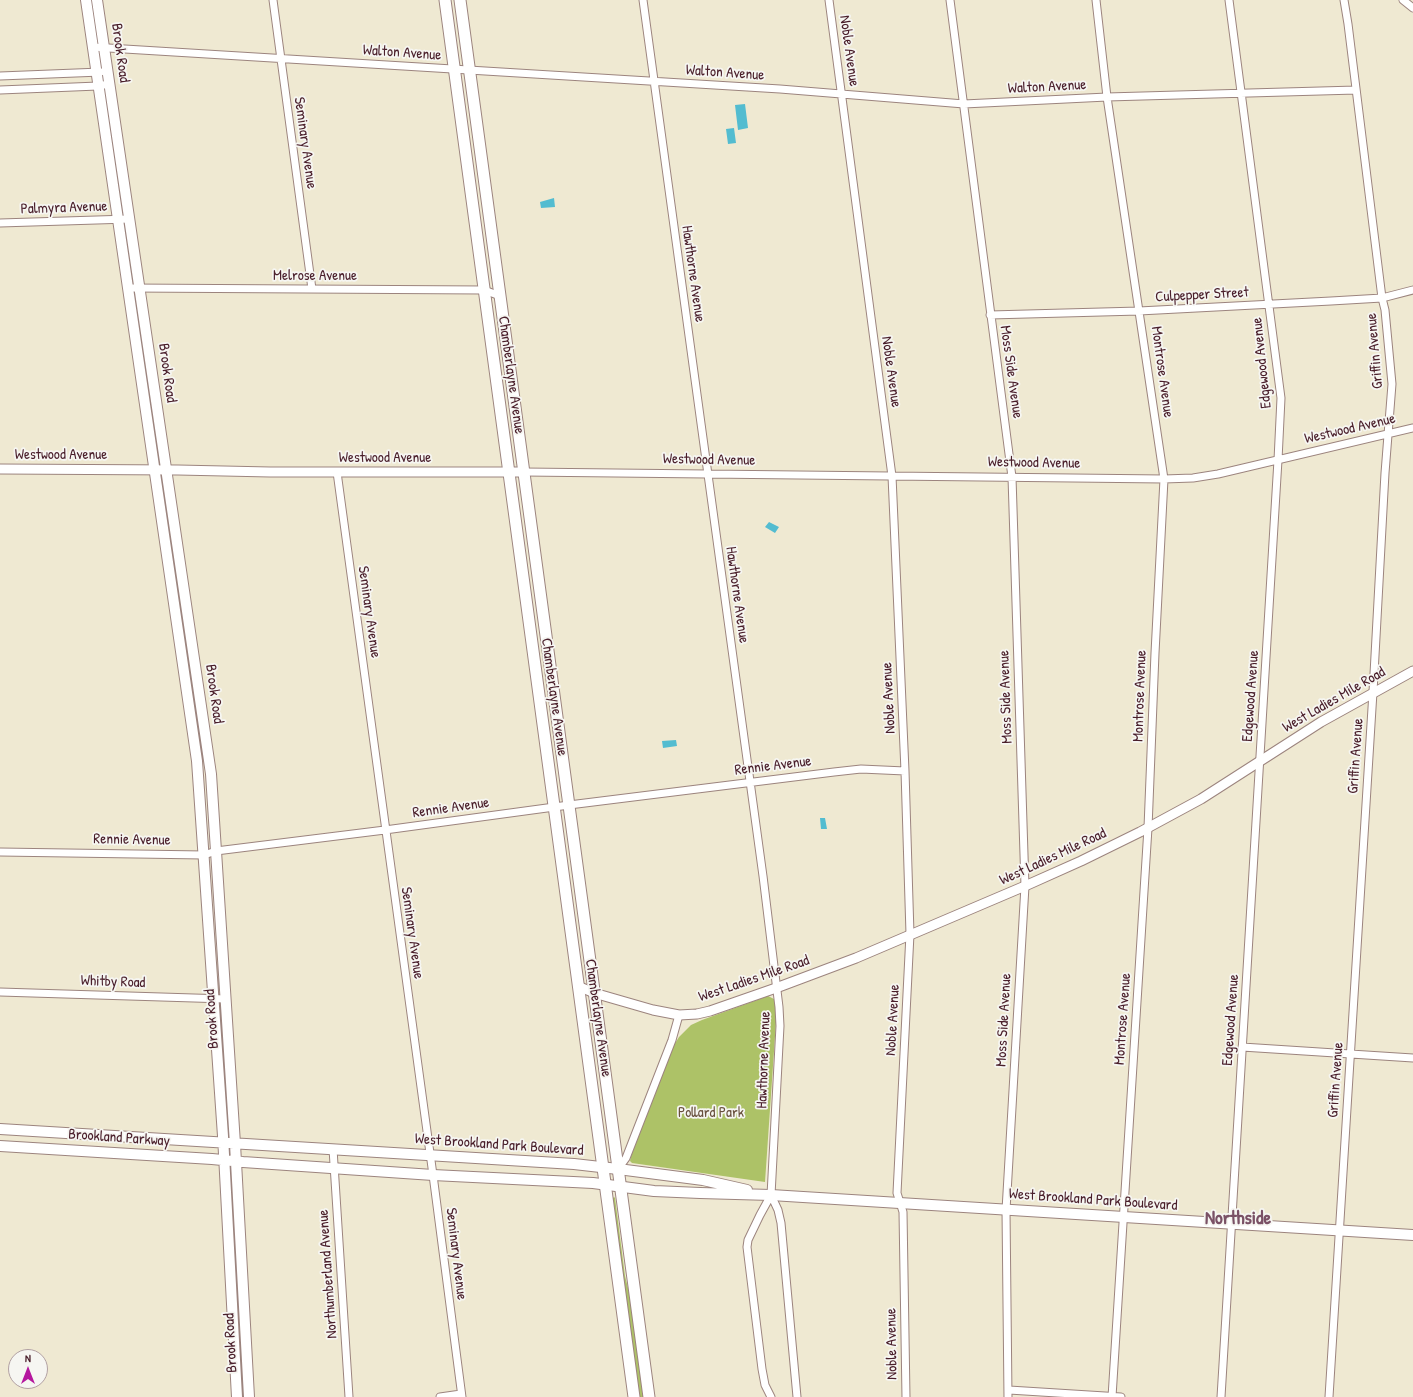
<!DOCTYPE html>
<style>
body{margin:0}
#map{position:relative;width:1413px;height:1397px;overflow:hidden;background:#efe9d2;font-family:"Patrick Hand",sans-serif}
canvas{display:block}
.north{position:absolute;left:8px;top:1349px;width:40px;height:40px;box-sizing:border-box;background:#f6f6f2;border:1px solid #b1a0a2;border-radius:50%;rotate:0deg;font-size:11px;font-weight:700;line-height:16px;text-align:center;color:#4a1f2b}
.north::after{content:'';display:block;margin:auto;width:14px;height:18px;background:#b5179e;clip-path:polygon(50% 0,100% 100%,50% 72%,0 100%)}
</style>
<div id="map">
<canvas width="1413" height="1397"></canvas>
<div class="north">N</div>
</div>
<script>
const c = document.querySelector('canvas').getContext('2d');
c.lineJoin = 'round';
function paint(path, color) { c.fillStyle = color; c.fill(path, 'evenodd'); }
const shape = rows => new Path2D(rows.map(r => 'M' + r).join(''));
function trace(path, color, width, dash) { c.strokeStyle = color; c.lineWidth = width; c.lineCap = dash ? 'butt' : 'round'; c.setLineDash(dash || []); c.stroke(path); }
function write(font, color, halo, rows, align = 'center') {
  c.font = font + ' "Patrick Hand",sans-serif'; c.lineWidth = 3.5; c.setLineDash([]); c.textBaseline = 'middle'; c.strokeStyle = halo; c.fillStyle = color; for (const [text, x, y, turn = 0] of rows) {
    c.save(); c.translate(x, y); c.rotate((+turn || 0) * Math.PI / 180); c.textAlign = isNaN(turn) ? turn : align; if (halo) c.strokeText(text, 0, 0); c.fillText(text, 0, 0); c.restore();
  }
}
paint(shape([
 [768,996,774,999,775,1003,776,1022,765,1182,632,1163,630,1161,631,1156,674,1045,679,1037,691,1025,702,1020],
 [614,1197,615,1198,625,1276,633,1308,645,1397,638,1397,612,1199]
]), '#adc267');
paint(shape([
 [745,104,748,128,738,130,735,105],
 [734,128,736,143,728,144,726,129],
 [554,198,555,207,541,208,540,202],
 [769,522,779,527,775,533,765,527],
 [676,740,677,746,663,748,662,741],
 [820,818,825,818,827,829,821,829]
]), '#53bcd0');
const minor = shape([
 [273,0,312,289],
 [643,0,763,876,779,1007,780,1026,771,1195,778,1210,781,1223,797,1397],
 [829,0,892,476,905,771,910,934,897,1193,903,1212,906,1397],
 [950,0,1012,477,1025,886,1006,1210,1008,1397],
 [1096,0,1107,97,1164,479,1155,653,1148,828,1112,1397],
 [1403,0,1413,8],
 [92,47,780,89,964,104,1107,97,1356,90],
 [0,76,101,72],
 [0,90,98,86,109,84],
 [0,223,129,219],
 [128,288,484,290,500,296],
 [990,315,1139,311,1331,301,1382,298,1413,290],
 [337,472,433,1175,462,1397],
 [524,472,1164,479,1193,478,1218,474,1413,428],
 [0,852,204,855,216,851,385,830,569,805,834,772,861,769,905,771],
 [0,992,226,999],
 [1242,1047,1413,1058],
 [333,1149,349,1397],
 [618,1169,626,1158,672,1040,679,1015],
 [771,1195,760,1215,748,1240,747,1247,762,1369,765,1385,771,1397],
 [1009,1390,1121,1397],
 [440,1397,461,1394],
 [1221,1397,1278,460,1281,398,1229,0],
 [1329,1397,1373,692,1385,473,1392,384,1385,310,1382,298,1348,24,1344,0]
]);
const tertiary = shape([
 [0,469,178,470,270,472,524,472],
 [578,986,594,993,653,1010,679,1015,697,1014,710,1011,776,988,856,958,1025,886,1081,861,1140,832,1201,799,1321,722,1413,671]
]);
const secondary = shape([
 [86,0,197,761,223,1136,237,1397],
 [97,0,211,774,235,1144,249,1397],
 [0,1129,574,1164,618,1169,703,1180,747,1190],
 [0,1146,212,1159,243,1162,433,1175,593,1183,654,1191,700,1193,771,1195,1413,1235]
]);
const primary = shape([
 [445,0,634,1397],
 [460,0,649,1397]
]);
trace(minor, '#9c847e', 9);
trace(tertiary, '#9c847e', 11);
trace(secondary, '#9c847e', 12);
trace(primary, '#9c847e', 13);
trace(minor, '#fff', 7);
trace(tertiary, '#fff', 9);
trace(secondary, '#fff', 10);
trace(primary, '#fff', 11);
write('15px', '#4a1f2b', '#f6f6f2', [
 ["Noble Avenue",849,51,82],
 ["Brook Road",120,53,82],
 ["Walton Avenue",402,53,4],
 ["Walton Avenue",725,73,4],
 ["Walton Avenue",1047,87,-3],
 ["Seminary Avenue",305,143,82],
 ["Palmyra Avenue",64,208,-2],
 ["Hawthorne Avenue",693,274,82],
 ["Melrose Avenue",315,276],
 ["Culpepper Street",1202,295,-3],
 ["Griffin Avenue",1375,351,-95],
 ["Edgewood Avenue",1262,363,-96],
 ["Noble Avenue",891,372,82],
 ["Moss Side Avenue",1011,372,82],
 ["Montrose Avenue",1162,372,82],
 ["Brook Road",167,373,82],
 ["Chamberlayne Avenue",511,375,82],
 ["Westwood Avenue",1350,429,-13],
 ["Westwood Avenue",61,455],
 ["Westwood Avenue",385,458],
 ["Westwood Avenue",709,460,1],
 ["Westwood Avenue",1034,463,1],
 ["Hawthorne Avenue",737,595,82],
 ["Seminary Avenue",369,612,82],
 ["Brook Road",214,694,82],
 ["Montrose Avenue",1140,696,-88],
 ["Edgewood Avenue",1251,696,-86],
 ["Chamberlayne Avenue",554,697,82],
 ["Moss Side Avenue",1006,697,-92],
 ["Noble Avenue",889,698,-93],
 ["West Ladies Mile Road",1334,700,-30],
 ["Griffin Avenue",1356,756,-86],
 ["Rennie Avenue",773,766,-7],
 ["Rennie Avenue",451,808,-8],
 ["Rennie Avenue",132,840,1],
 ["West Ladies Mile Road",1053,857,-25],
 ["Seminary Avenue",412,933,82],
 ["West Ladies Mile Road",754,979,-19],
 ["Whitby Road",113,982,2],
 ["Chamberlayne Avenue",598,1018,82],
 ["Brook Road",212,1019,-94],
 ["Montrose Avenue",1123,1019,-86],
 ["Noble Avenue",893,1020,-87],
 ["Moss Side Avenue",1004,1020,-87],
 ["Edgewood Avenue",1231,1020,-86],
 ["Hawthorne Avenue",764,1060,-88],
 ["Griffin Avenue",1336,1080,-86],
 ["Brookland Parkway",119,1138,4],
 ["West Brookland Park Boulevard",499,1145,4],
 ["West Brookland Park Boulevard",1093,1200,4],
 ["Seminary Avenue",456,1254,83],
 ["Northumberland Avenue",328,1274,-94],
 ["Brook Road",231,1343,-93],
 ["Noble Avenue",892,1344,-91]
]);
write('15px', '#68503d', '#f6f6f2', [
 ["Pollard Park",711,1113]
]);
write('bold 19px', '#7a5166', '#f6f6f2', [
 ["Northside",1238,1219]
]);
</script>
